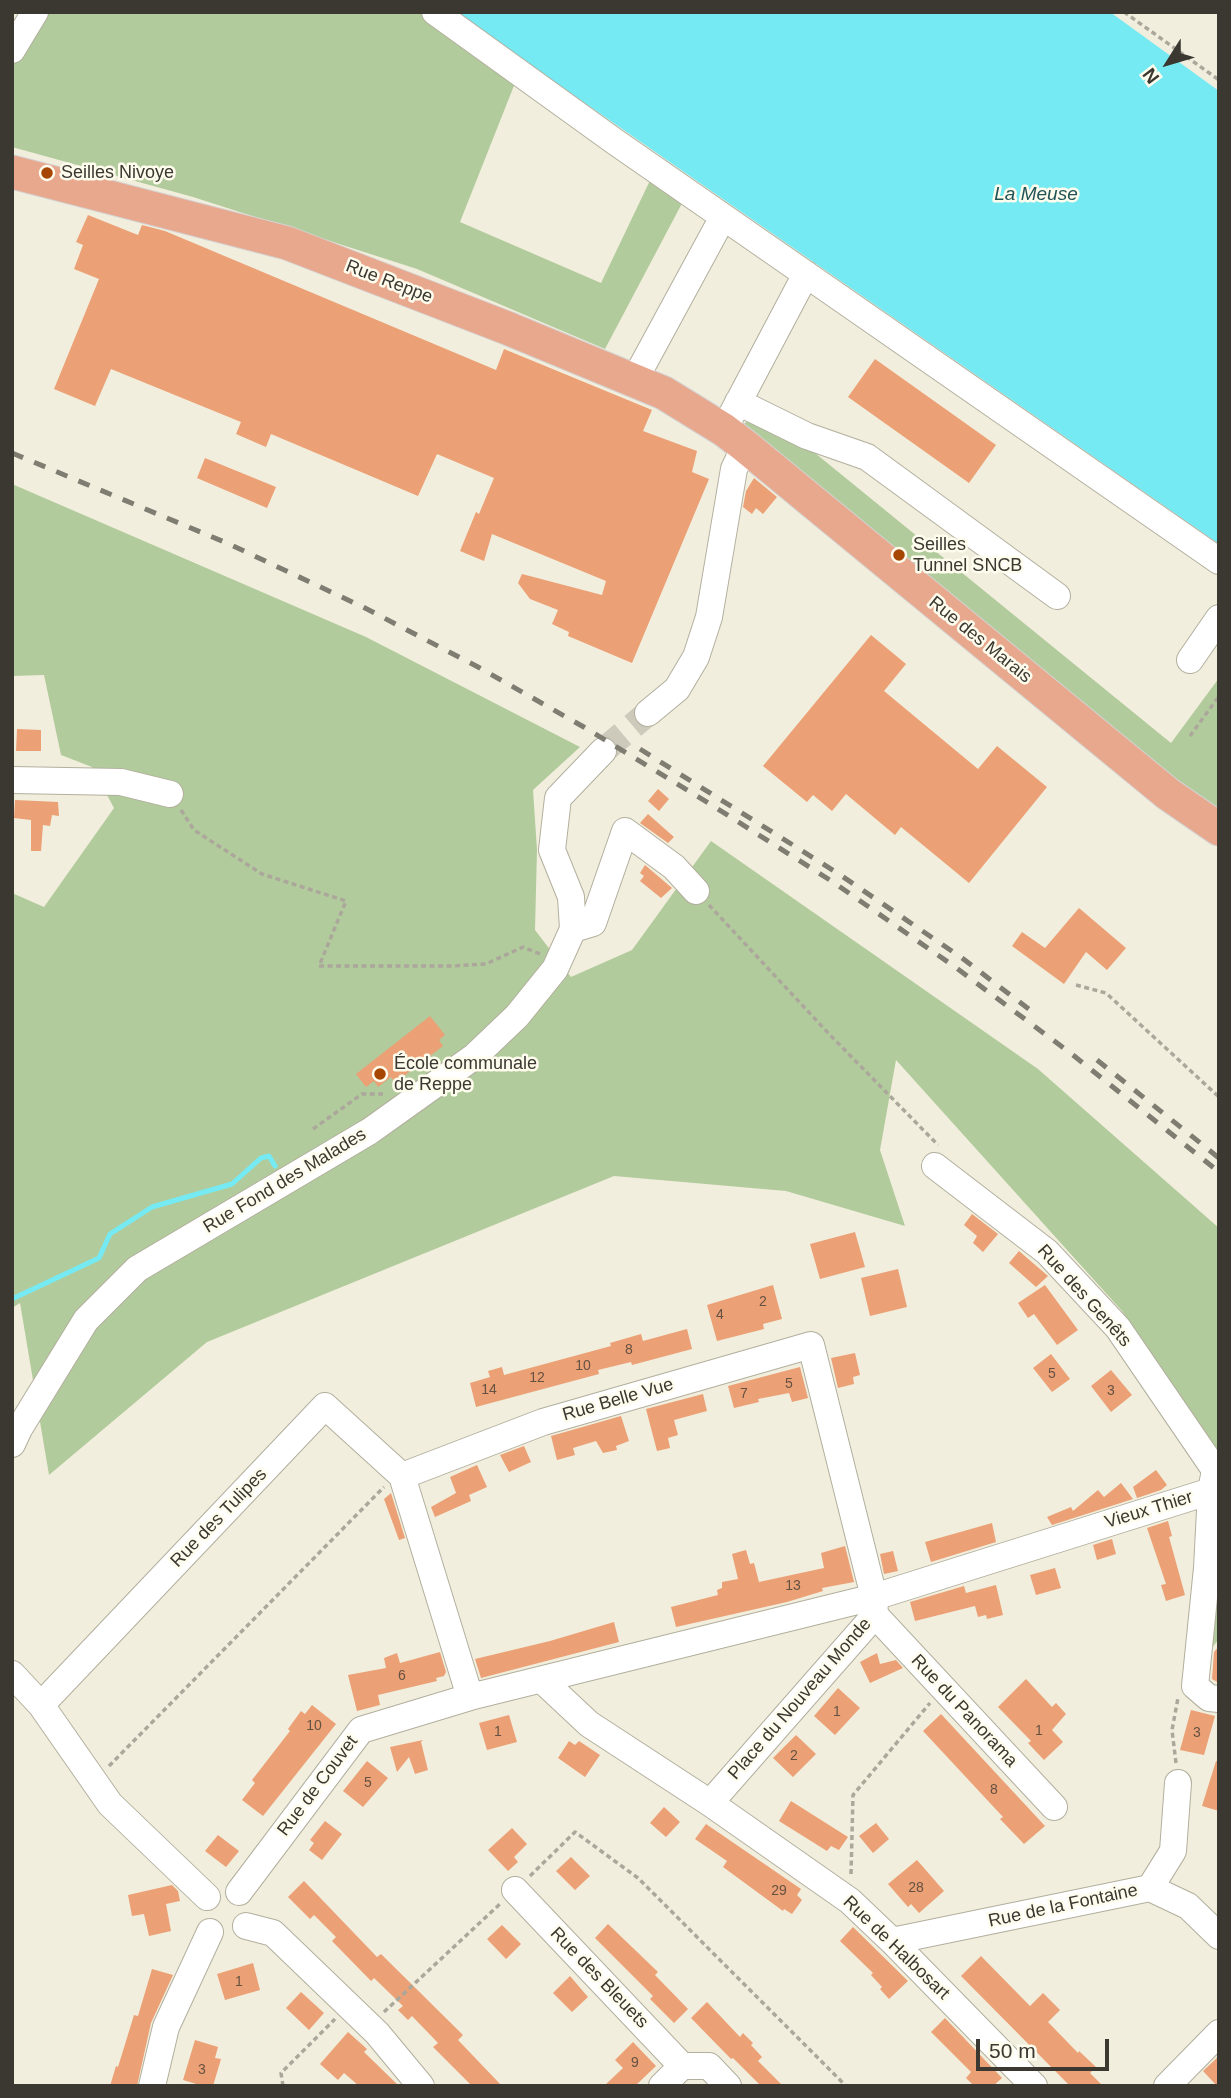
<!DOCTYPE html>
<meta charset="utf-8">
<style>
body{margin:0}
#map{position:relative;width:1231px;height:2098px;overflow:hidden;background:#f2eedd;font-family:Helvetica,sans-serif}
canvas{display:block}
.frame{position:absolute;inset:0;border:14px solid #3a3831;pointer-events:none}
.north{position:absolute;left:1133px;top:28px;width:70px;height:70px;-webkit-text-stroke:5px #fefced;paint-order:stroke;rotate:233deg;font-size:19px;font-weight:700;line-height:28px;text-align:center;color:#3a3831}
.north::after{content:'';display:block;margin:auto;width:24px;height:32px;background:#3a3831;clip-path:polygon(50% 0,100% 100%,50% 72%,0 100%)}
.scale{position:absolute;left:976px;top:2039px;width:133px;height:32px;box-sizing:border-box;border:4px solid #3a3831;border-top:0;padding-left:9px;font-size:21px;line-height:24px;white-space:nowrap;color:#3a3831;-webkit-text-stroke:5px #fefced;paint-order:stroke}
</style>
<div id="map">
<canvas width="1231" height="2098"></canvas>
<div class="frame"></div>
<div class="north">N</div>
<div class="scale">50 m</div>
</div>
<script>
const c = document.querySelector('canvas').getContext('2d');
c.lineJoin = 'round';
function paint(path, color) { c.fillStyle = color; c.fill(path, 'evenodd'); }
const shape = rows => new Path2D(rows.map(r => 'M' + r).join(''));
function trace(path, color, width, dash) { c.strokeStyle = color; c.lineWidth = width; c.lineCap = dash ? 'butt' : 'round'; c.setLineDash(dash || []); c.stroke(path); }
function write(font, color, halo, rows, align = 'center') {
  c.font = font + ' Helvetica,sans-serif'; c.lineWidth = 5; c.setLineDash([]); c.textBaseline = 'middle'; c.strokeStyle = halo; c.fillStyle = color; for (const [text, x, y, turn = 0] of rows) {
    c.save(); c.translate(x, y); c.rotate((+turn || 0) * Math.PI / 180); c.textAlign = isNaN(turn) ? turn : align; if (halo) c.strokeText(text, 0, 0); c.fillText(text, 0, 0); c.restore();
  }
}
paint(shape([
 [35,12,435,12,519,73,460,222,601,283,655,170,688,192,605,349,417,269,193,197,12,147,12,50],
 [749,419,815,453,1171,743,1219,678,1219,811,1156,764,743,425],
 [12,484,366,637,580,747,533,790,537,850,535,930,571,977,632,950,711,841,1038,1069,1219,1228,1219,1459,1122,1311,896,1060,880,1150,905,1226,786,1191,614,1176,207,1342,49,1475,20,1303,12,1308,12,893,44,907,114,808,92,767,61,755,44,675,12,676],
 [1219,1563,1219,1639,1211,1649]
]), '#b2cb9c');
paint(shape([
 [454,12,1110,12,1219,91,1219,544]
]), '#75eaf3');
trace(shape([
 [12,1299,99,1258,110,1234,152,1207,232,1184,261,1158,269,1156,275,1166]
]), '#75eaf3', 5);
paint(shape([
 [88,215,138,235,142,225,165,231,496,370,504,349,652,410,643,431,697,451,692,472,709,479,632,663,568,636,569,632,552,624,558,610,530,599,518,583,522,574,602,595,606,581,492,534,484,561,460,551,476,512,479,514,494,478,437,454,418,496,271,434,266,447,236,434,241,422,111,369,95,406,54,389,99,279,74,269,83,245,76,242],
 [875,359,996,445,969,483,848,397],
 [205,458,276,487,267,508,197,478],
 [754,478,777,497,763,514,756,508,752,514,743,507,746,491],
 [871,635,906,664,884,691,978,769,997,746,1047,787,969,883,901,827,895,835,846,794,832,811,813,795,807,802,763,766],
 [17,729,41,730,41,751,16,751],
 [658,789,669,799,659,811,648,801],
 [15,800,58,802,59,816,52,815,50,826,43,825,41,851,31,851,31,820,14,818],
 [648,814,674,837,668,843,640,823],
 [645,865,672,888,661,898,640,881,644,876,640,873],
 [1079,908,1126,948,1107,970,1086,952,1064,984,1012,946,1022,932,1045,948],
 [430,1016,445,1035,439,1040,443,1046,395,1083,391,1077,378,1087,374,1081,366,1087,356,1074],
 [972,1214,998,1234,983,1252,973,1243,977,1236,964,1225],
 [855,1232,865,1267,820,1279,810,1244],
 [1019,1251,1048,1276,1036,1287,1009,1263],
 [898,1269,907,1307,870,1316,861,1278],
 [773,1285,782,1319,763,1324,764,1329,717,1341,707,1305],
 [1045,1285,1078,1330,1057,1345,1034,1314,1028,1318,1018,1303],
 [687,1329,692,1349,632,1365,631,1362,598,1370,599,1374,476,1407,470,1383,490,1377,488,1371,502,1367,504,1375,611,1346,610,1343,641,1334,643,1341],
 [855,1353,860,1375,853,1377,854,1384,838,1388,831,1358],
 [1051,1354,1070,1379,1052,1392,1033,1368],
 [800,1367,808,1398,792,1402,789,1393,758,1399,759,1402,734,1408,728,1386],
 [1111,1370,1132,1395,1111,1412,1091,1386],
 [703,1394,707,1411,674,1420,678,1435,668,1438,670,1448,657,1451,646,1409],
 [621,1416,629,1441,616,1446,617,1450,603,1453,596,1441,573,1448,575,1455,557,1460,551,1436],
 [524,1446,531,1462,509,1472,500,1455],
 [477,1465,487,1487,469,1495,471,1501,435,1517,431,1507,456,1493,450,1477],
 [1156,1470,1167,1485,1161,1490,1137,1498,1133,1487],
 [1121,1483,1133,1499,1052,1525,1047,1517,1071,1507,1073,1511,1098,1490,1104,1497],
 [391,1493,405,1538,399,1540,384,1499],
 [1168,1521,1172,1536,1169,1537,1185,1595,1166,1601,1161,1585,1166,1584,1147,1528],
 [992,1523,996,1542,931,1562,925,1542],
 [1112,1539,1116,1554,1097,1560,1093,1545],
 [845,1546,854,1582,822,1588,823,1591,787,1602,676,1627,671,1607,718,1595,717,1590,722,1588,722,1582,738,1579,732,1554,746,1550,750,1564,754,1563,759,1582,824,1568,821,1553],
 [893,1551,898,1571,884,1574,880,1554],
 [1055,1568,1061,1588,1036,1595,1030,1575],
 [996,1585,1003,1615,987,1619,986,1615,978,1617,975,1606,915,1621,910,1602,964,1586,966,1593],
 [614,1622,619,1642,481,1678,475,1659,550,1641],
 [1219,1646,1219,1683,1212,1679,1214,1652],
 [440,1652,446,1672,444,1676,436,1678,437,1681,378,1695,380,1705,357,1711,348,1675,386,1668,384,1658,397,1653,400,1663],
 [877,1653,880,1664,896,1660,903,1668,870,1683,860,1662],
 [1026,1679,1052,1707,1056,1703,1066,1714,1052,1730,1063,1742,1044,1760,1028,1743,1031,1741,998,1707],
 [838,1688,860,1708,835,1735,814,1716],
 [312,1705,336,1724,263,1816,242,1800,255,1783,252,1780,290,1731,288,1729,301,1711,305,1714],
 [1191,1710,1215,1716,1204,1755,1180,1750],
 [941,1714,1045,1826,1024,1844,1000,1819,1003,1817,923,1731],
 [509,1715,517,1742,487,1750,479,1723],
 [796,1735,816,1754,793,1777,773,1758],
 [423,1740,421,1742,428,1770,415,1774,409,1757,397,1772,390,1747],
 [569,1741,575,1745,579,1741,600,1755,585,1777,558,1758],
 [367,1761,388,1778,363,1807,343,1791],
 [1216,1761,1219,1762,1219,1811,1202,1806],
 [791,1801,848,1837,839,1850,831,1846,827,1851,779,1821],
 [664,1807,680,1822,666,1837,650,1823],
 [325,1821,342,1834,322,1860,309,1850,314,1843,310,1840],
 [876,1823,889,1839,873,1853,859,1836],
 [706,1824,801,1889,797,1895,802,1900,792,1914,784,1909,783,1911,723,1867,727,1861,695,1839],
 [512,1828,527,1844,514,1857,518,1862,508,1871,488,1850],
 [218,1835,239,1851,226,1867,205,1851],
 [571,1857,590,1876,575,1890,556,1871],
 [917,1860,944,1891,919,1913,911,1904,908,1907,888,1884],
 [304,1881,377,1957,381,1954,463,2035,458,2040,502,2086,472,2086,433,2047,438,2043,412,2016,408,2020,398,2010,403,2006,374,1978,371,1981,332,1941,336,1937,314,1915,310,1919,288,1897],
 [172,1885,178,1891,180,1901,166,1904,171,1931,149,1936,144,1914,132,1916,128,1895],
 [608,1924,658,1972,655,1975,688,2009,674,2023,650,1999,653,1996,595,1938],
 [502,1925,521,1944,506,1959,487,1939],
 [853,1927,908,1981,889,1999,880,1989,882,1987,871,1975,873,1973,840,1941],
 [981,1956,1030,2006,1043,1993,1060,2010,1048,2022,1078,2053,1079,2051,1096,2067,1090,2073,1103,2086,1070,2086,961,1976],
 [253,1963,260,1990,225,2000,217,1974],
 [152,1969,173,1975,151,2023,137,2086,110,2086,116,2066,118,2067,134,2015,138,2016],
 [570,1976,588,1997,572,2012,553,1993],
 [301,1992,324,2013,309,2030,286,2008],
 [707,2002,740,2037,743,2033,753,2043,751,2045,762,2057,758,2061,783,2086,761,2086,733,2058,731,2059,691,2018],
 [945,2018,1002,2078,993,2086,974,2086,966,2078,971,2072,931,2032],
 [348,2032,367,2049,364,2052,399,2086,359,2086,344,2073,338,2080,320,2064],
 [195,2040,218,2047,215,2058,221,2059,213,2086,203,2086,183,2080],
 [633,2042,656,2066,635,2086,604,2086,623,2068,615,2060],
 [1219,2056,1219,2086,1217,2086,1203,2071]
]), '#eba075');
trace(shape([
 [603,751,648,713]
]), '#cdcabb', 26, [26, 13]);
const minor = shape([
 [435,12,614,141,1219,561],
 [12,50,35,12],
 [634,381,723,217],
 [738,402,807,436,867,457,1057,596],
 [731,416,806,274],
 [1190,660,1219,618],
 [648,713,677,689,696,657,709,617,734,469,745,446],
 [12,780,121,782,170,794],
 [573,929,593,923,625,831,674,867,696,891],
 [935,1166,1047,1252,1118,1328,1215,1470,1211,1491,1207,1568,1195,1686,1209,1698,1219,1699],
 [12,1444,19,1429,86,1320,137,1269,370,1131,475,1056,517,1016,555,969,573,929,571,897,552,850,558,798,603,751],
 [875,1615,1054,1807],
 [12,1674,41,1705,110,1804,207,1897],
 [542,1680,589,1724,710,1803,850,1901,892,1941,1034,2086],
 [470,1697,402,1476,543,1422,811,1345,874,1597,875,1615,710,1803],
 [41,1705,325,1406,402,1476],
 [1150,1888,1173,1851,1178,1783],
 [515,1890,682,2066,662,2086],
 [239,1892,361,1730,470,1697,874,1597,1211,1491],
 [246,1926,273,1933,377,2033,421,2086],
 [892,1941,1150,1888,1188,1906,1219,1936],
 [682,2066,709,2066,728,2086],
 [152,2086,166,2027,210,1932],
 [1167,2086,1219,2033]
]);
const major = shape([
 [12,172,287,243,507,328,664,393,724,430,745,446,1168,794,1219,829]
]);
trace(minor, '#b2af9e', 28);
trace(major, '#d4d3d2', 35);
trace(shape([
 [1124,12,1219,80],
 [1190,736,1219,696],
 [181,810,194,830,262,874,346,901,319,966,453,966,486,964,523,947,540,954],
 [709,905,830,1035,938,1145],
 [1076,985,1106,993,1219,1097],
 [313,1129,362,1094,383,1094],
 [1176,1763,1172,1730,1178,1698],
 [109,1766,384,1487],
 [851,1874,853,1795,930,1703],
 [530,1876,575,1832,638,1878,846,2086],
 [384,2012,501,1903],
 [283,2086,281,2073,335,2019]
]), '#aba89b', 3.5, [5, 3.5]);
trace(minor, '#fff', 26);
trace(major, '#e8a88e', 33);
trace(shape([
 [12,453,229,544,363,607,478,667,582,726,710,804,833,882,955,967,1073,1055,1219,1172],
 [640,749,839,874,962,958,1030,1010],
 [1097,1060,1219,1158]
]), '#7f7d72', 5, [12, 12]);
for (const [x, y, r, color] of [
 [47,173,7,"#a74603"],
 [899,555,7,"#a74603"],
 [380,1074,7,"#a74603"]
]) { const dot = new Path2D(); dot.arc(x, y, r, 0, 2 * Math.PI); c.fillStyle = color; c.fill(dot); trace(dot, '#fefced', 2.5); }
write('14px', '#665242', null, [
 ["2",763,1302],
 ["4",720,1315],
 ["8",629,1350],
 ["10",583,1366],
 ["5",1052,1374],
 ["12",537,1378],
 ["5",789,1384],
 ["14",489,1390],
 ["3",1111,1391],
 ["7",744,1394],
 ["13",793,1586],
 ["6",402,1676],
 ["1",837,1712],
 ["10",314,1726],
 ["1",1039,1731],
 ["1",498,1732],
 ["3",1197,1733],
 ["2",794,1756],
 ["5",368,1783],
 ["8",994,1790],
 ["28",916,1888],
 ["29",779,1891],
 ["1",239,1982],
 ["9",635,2063],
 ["3",202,2070]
]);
write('18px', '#3a3831', '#fefced', [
 ["Seilles Nivoye",61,173],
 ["Seilles",913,545],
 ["Tunnel SNCB",913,566],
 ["École communale",394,1064],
 ["de Reppe",394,1085]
], 'left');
write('18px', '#3a3831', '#fefced', [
 ["Rue Reppe",389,282,21],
 ["Rue des Marais",980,640,39],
 ["Rue Fond des Malades",285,1181,-31],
 ["Rue des Genêts",1084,1296,48],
 ["Rue Belle Vue",618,1400,-16],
 ["Vieux Thier",1149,1510,-17],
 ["Rue des Tulipes",219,1518,-46],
 ["Place du Nouveau Monde",800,1699,-49],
 ["Rue du Panorama",964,1711,47],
 ["Rue de Couvet",318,1786,-53],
 ["Rue de la Fontaine",1063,1906,-12],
 ["Rue de Halbosart",896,1948,44],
 ["Rue des Bleuets",599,1978,46]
]);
write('italic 19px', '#215458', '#fefced', [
 ["La Meuse",1036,195]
]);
</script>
